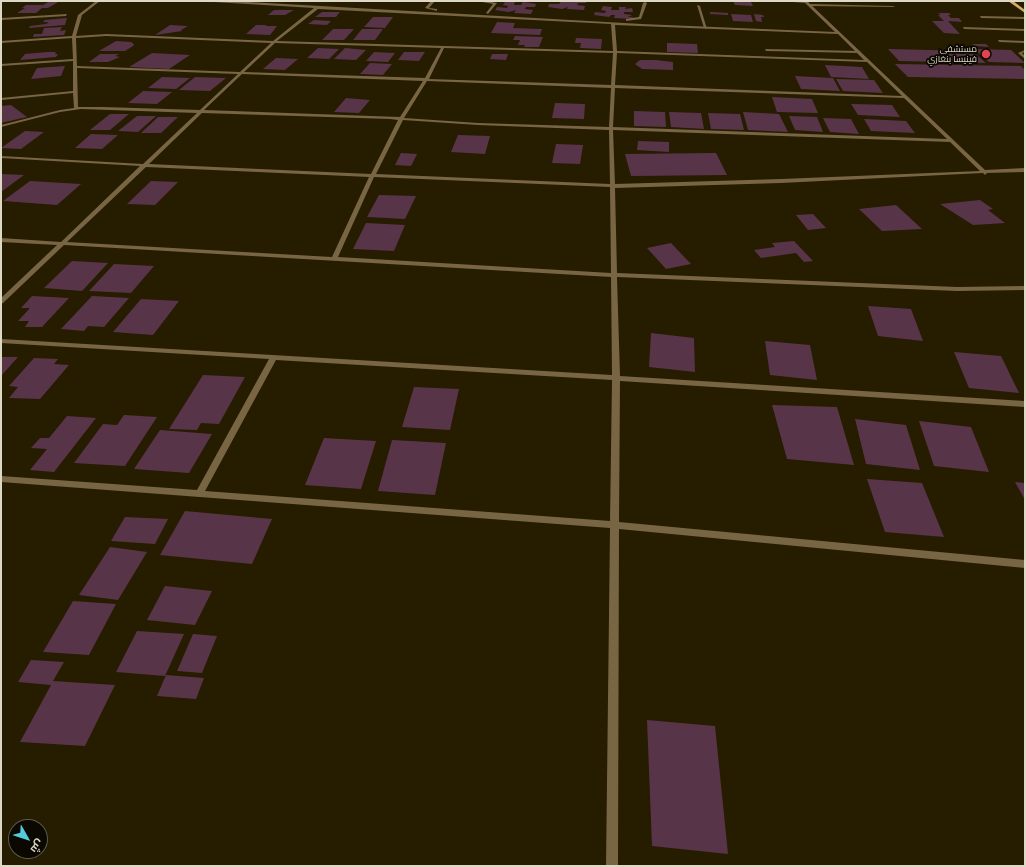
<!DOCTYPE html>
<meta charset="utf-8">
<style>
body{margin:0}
#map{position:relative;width:1026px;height:867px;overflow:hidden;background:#261c00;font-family:"Fira Sans Condensed",Cairo,sans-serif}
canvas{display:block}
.frame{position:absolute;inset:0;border:2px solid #ded8c7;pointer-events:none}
.north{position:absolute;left:8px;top:819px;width:40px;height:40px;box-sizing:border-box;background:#0b0701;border:1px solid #5f5b50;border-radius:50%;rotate:129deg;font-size:11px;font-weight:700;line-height:16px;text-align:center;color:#ded8c7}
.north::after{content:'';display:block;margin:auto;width:14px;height:18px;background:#54cadd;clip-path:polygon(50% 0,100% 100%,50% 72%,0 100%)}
</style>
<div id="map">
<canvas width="1026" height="867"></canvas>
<div class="frame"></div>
<div class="north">ش</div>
</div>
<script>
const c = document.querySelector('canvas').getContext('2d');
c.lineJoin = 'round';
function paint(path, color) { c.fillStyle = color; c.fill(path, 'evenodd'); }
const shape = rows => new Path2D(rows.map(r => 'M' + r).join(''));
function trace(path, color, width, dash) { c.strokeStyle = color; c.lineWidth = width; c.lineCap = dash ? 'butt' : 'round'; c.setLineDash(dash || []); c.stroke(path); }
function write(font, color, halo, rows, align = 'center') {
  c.font = font + ' "Fira Sans Condensed",Cairo,sans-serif'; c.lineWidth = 3.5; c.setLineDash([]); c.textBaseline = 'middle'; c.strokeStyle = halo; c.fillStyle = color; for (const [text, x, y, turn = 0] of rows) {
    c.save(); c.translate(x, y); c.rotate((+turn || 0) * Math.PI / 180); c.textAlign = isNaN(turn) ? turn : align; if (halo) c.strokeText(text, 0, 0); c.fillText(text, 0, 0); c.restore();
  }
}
paint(shape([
 [50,1,60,1,48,8,42,8,36,13,17,13,25,8,22,8,26,5,43,5],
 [561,1,573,2,587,1,586,3,578,3,577,5,585,6,584,10,567,9,568,7,562,9,548,7,549,4,559,4],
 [733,1,751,2,753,6,735,5],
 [505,2,515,2,514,5,521,5,523,2,536,4,535,7,526,7,525,9,533,10,531,14,514,13,516,10,509,12,495,10,497,7,507,8,508,6,503,5],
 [603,6,612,7,611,10,619,10,619,7,626,7,625,9,632,8,633,12,624,12,624,14,632,15,628,17,633,17,632,19,614,18,615,15,611,15,609,17,594,15,595,12,605,13,606,11,601,10],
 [274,10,294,10,285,15,268,15],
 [322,12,340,12,336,17,315,17],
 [710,12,728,13,728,15,710,14],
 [938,13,949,13,951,15,948,15,951,18,959,18,962,22,948,21,960,34,944,33,932,21,944,21,938,15,941,15],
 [731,14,751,15,753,22,733,21],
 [754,14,763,15,764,17,761,17,762,22,756,21],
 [373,17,393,17,385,28,364,27],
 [67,18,65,25,29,28,30,26,46,24,49,22,43,22,45,20],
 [314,20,331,21,327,25,308,24],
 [497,22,515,23,513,28,542,29,540,35,491,33],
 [170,25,188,26,181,30,182,31,155,35],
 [256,25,267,25,265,26,277,26,270,35,246,34],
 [62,27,60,31,66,30,64,35,33,37,34,34,42,34,44,28],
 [333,29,354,29,344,40,322,40],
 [362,29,383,29,375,40,353,40],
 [515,36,543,37,539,47,524,47,525,45,518,45,520,40,513,40],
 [576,38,602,39,601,49,580,48,581,43,575,43],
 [116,41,131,42,134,44,133,46,125,51,99,51],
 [667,43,697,44,698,53,667,52],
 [972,44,986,44,989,47,975,46],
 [318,48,339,49,329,59,307,58],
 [345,48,366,50,356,60,334,59],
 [888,49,972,51,986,63,899,61],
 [974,49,1011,50,1025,63,989,62],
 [47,52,56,52,55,54,58,54,56,57,20,60,25,54],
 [374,52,395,53,388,62,366,61],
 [404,52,425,52,419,61,398,60],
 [152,53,190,55,169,69,129,67],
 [100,54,119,54,115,56,120,57,108,62,89,62],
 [492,54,508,54,506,60,490,59],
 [276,58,298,59,285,70,263,69],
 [640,60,656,60,673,62,673,70,642,69,635,64],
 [370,63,392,64,383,75,360,74],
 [895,64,1021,66,1025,70,1025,79,908,77],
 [825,65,862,67,869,79,831,77],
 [65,66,61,76,31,79,37,68],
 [795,76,833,78,840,91,801,89],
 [162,77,190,78,176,89,148,88],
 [195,77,226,78,210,91,179,90],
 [836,79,874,80,883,93,843,91],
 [143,91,172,92,157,104,128,103],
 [772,97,812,99,818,113,777,112],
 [346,98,370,100,359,113,334,112],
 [555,103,585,104,584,119,552,118],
 [851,104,892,105,900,117,858,115],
 [11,105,27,117,1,123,1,106],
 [634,111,665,112,666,127,634,126],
 [669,112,701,113,704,129,671,127],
 [743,112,779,114,788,132,748,130],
 [708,113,740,114,744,130,711,129],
 [110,114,129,114,110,130,90,130],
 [137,116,156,116,138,132,118,131],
 [789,116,817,117,823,132,795,130],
 [158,117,178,117,161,133,141,133],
 [823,118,851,119,859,134,830,132],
 [864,119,906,121,915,133,871,131],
 [25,131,44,132,21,149,1,148],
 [91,134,118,135,102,149,75,148],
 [458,135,490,136,485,154,451,152],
 [638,141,669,142,669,152,637,150],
 [556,144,583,145,580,164,552,163],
 [401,153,417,154,411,166,395,165],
 [716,153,727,175,631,176,625,154],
 [1,174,24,175,1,192],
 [30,181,81,184,57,205,3,201],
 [151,181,178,182,155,205,127,204],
 [379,195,416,196,405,219,367,217],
 [980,200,993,209,988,210,1005,223,973,225,940,204],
 [896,205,922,229,882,231,859,209],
 [813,214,826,228,808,230,796,215],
 [366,223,405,225,394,251,353,249],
 [794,241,813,261,804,262,796,253,761,258,754,250,775,247,772,243],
 [671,243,691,264,666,269,647,248],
 [72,261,108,263,82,291,44,288],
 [114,264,154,266,131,293,89,291],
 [32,296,69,298,42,327,25,327,29,321,18,321,30,308,21,308],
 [92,296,129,298,104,327,88,326,84,331,61,329],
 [141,299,179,301,153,335,113,332],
 [868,306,911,309,923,341,878,336],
 [651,333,694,338,695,372,649,367],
 [765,341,810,345,817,380,770,375],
 [954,352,1001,356,1019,393,969,388],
 [1,357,18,357,1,376],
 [34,358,58,359,54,364,69,365,40,399,9,398,18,387,9,386],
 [203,375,245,377,219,424,201,423,197,430,169,429],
 [414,387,459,389,450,430,402,427],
 [772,405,837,407,854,465,787,459],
 [124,415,157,417,125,466,74,463,103,424,117,425],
 [67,416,96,418,54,472,30,470,47,449,31,448,40,438,49,438],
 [855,419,906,425,920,470,866,464],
 [919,421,971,427,989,472,934,466],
 [160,430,212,434,189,473,134,469],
 [324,438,376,441,361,489,305,485],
 [392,440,446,443,435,495,378,491],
 [867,479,922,483,944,537,885,532],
 [1015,482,1025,483,1025,500],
 [185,511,272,519,252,564,160,555],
 [125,517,168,519,155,544,111,541],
 [110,547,147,552,118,600,79,595],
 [165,586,212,591,195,625,147,620],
 [73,601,116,604,89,655,43,652],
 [137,631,184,634,165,676,116,672],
 [193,634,217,636,202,673,177,671],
 [31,660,64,662,53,681,115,685,85,746,20,742,51,685,18,682],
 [166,675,204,678,196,699,157,696],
 [647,720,715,726,728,854,652,846]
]), '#583448');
paint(shape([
 [780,1,805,1,808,2,806,3,780,1],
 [808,4,893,6,895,7,809,6,808,4],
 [697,5,700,6,707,29,704,28,697,5],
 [980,16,1025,17,1025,19,981,18,980,16],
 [963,27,1025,29,1025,31,964,29,963,27],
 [998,40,1025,41,1025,43,999,42,998,40],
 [765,49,859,51,861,52,859,53,766,51,765,49],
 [1025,50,1025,52,1022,53,1025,56,1025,59,1018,53,1025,50]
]), '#786543');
paint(shape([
 [96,1,100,1,82,15,76,36,106,34,273,41,314,8,197,1,231,1,642,24,835,32,803,1,807,1,985,170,1025,168,1025,172,987,173,985,175,983,173,781,183,615,188,617,273,957,287,1025,286,1025,290,957,291,617,277,620,376,1025,401,1025,407,620,381,619,522,1025,560,1025,568,619,529,618,866,606,866,610,528,1,482,1,476,197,490,269,359,1,343,1,339,612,375,611,277,64,245,3,303,1,304,1,298,57,245,1,242,1,238,61,242,140,166,1,158,1,156,143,164,197,113,81,109,60,112,1,127,1,125,60,110,74,108,73,93,1,100,1,98,73,91,73,61,1,66,1,64,73,59,72,38,1,43,1,41,72,36,78,15,96,1],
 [318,9,611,24,613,51,277,41,318,9],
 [615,25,838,34,864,60,617,51,615,25],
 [106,36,271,43,240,72,77,66,76,38,106,36],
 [275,43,441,48,425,78,244,72,275,43],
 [444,48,613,53,611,85,429,79,444,48],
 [617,53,867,62,902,96,615,85,617,53],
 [77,68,238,74,200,110,103,107,78,107,77,68],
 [242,74,423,81,400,117,204,110,242,74],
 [427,81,611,88,609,127,478,123,404,118,427,81],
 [615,88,904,98,947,139,613,127,615,88],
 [202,113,390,119,398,120,371,174,149,164,202,113],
 [403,120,478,125,609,130,610,184,376,174,403,120],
 [613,130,950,142,980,171,781,179,615,184,613,130],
 [146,167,369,177,332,257,67,242,146,167],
 [374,177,610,187,611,273,338,257,374,177],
 [276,360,612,380,610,521,205,491,276,360],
 [431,1,435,1,429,8,437,9,437,11,425,8,431,1],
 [477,1,487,1,497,3,488,14,486,13,493,4,477,1],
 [645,2,647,3,641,19,626,21,626,19,639,17,643,3,645,2],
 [67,14,66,16,1,20,1,18,67,14]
]), '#786543');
paint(shape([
 [1008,1,1013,1,1025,10,1025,13,1008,1]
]), '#d4ad65');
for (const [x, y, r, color] of [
 [986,54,5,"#e0444e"]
]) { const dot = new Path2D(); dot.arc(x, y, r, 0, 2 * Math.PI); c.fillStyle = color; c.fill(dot); trace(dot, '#0b0701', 1.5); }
write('9px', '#ded8c7', '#0b0701', [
 ["مستشفى",977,49],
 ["فينيسا بنغازي",977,59]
], 'right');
</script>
